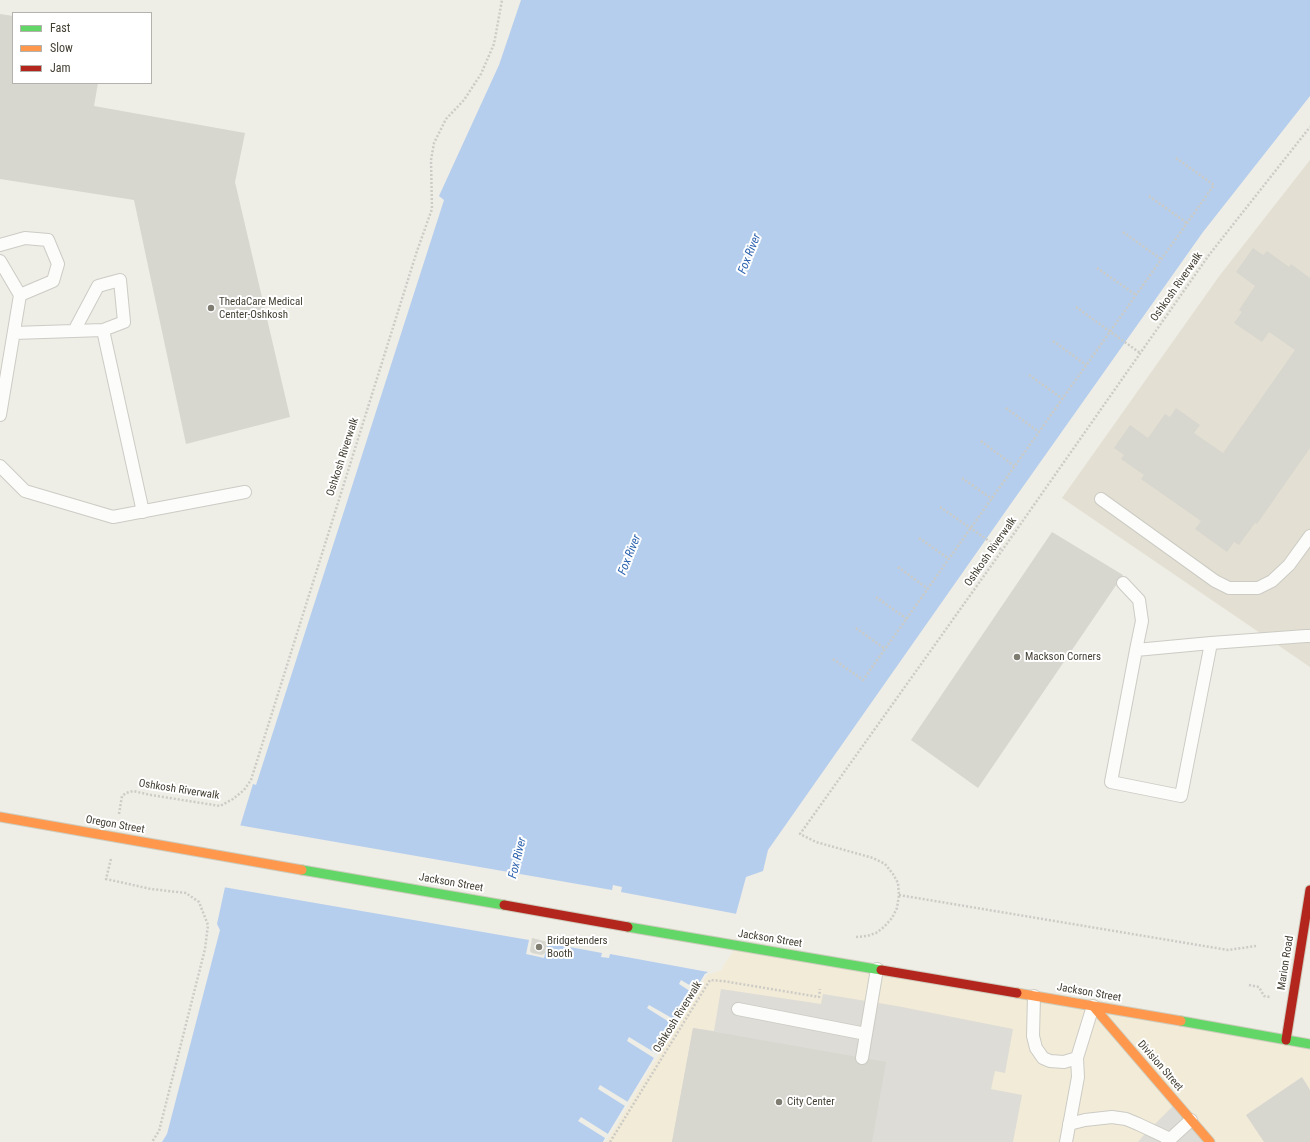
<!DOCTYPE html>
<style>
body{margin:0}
#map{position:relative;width:1310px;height:1142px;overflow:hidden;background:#eeede6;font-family:"Roboto Condensed",sans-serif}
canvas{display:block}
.legend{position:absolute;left:12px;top:12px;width:140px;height:72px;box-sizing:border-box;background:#fff;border:1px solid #b4b2ad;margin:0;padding:5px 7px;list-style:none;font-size:12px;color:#433f33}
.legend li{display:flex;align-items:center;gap:8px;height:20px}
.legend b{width:20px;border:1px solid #b4b2ad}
</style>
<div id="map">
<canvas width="1310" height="1142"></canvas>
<ul class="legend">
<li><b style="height:5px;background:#63d668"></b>Fast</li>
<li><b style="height:5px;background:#ff974d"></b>Slow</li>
<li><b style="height:5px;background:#b3261e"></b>Jam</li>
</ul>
</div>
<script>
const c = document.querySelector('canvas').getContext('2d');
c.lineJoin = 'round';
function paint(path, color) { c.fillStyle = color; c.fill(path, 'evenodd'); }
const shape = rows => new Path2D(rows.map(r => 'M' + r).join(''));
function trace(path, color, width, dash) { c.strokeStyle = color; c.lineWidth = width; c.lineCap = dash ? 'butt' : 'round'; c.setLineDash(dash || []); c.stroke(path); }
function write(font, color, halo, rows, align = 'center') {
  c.font = font + ' "Roboto Condensed",sans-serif'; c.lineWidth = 4; c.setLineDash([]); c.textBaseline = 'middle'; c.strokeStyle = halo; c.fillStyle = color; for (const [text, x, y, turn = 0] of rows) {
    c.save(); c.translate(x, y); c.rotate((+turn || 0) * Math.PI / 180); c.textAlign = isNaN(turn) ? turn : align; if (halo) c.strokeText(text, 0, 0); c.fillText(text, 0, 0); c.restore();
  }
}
paint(shape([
 [1310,160,1310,667,1062,498,1220,275]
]), '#e3e0d3');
paint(shape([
 [737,946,1310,1044,1310,1142,603,1142,705,974,721,969]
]), '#f2ebd8');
paint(shape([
 [721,989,821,1004,823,994,897,1006,1013,1029,1005,1073,995,1071,991,1089,1022,1095,1013,1142,672,1142,693,1028,714,1031],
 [1176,1103,1210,1142,1138,1142,1143,1136]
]), '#dddcd6');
paint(shape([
 [521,0,1310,0,1310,96,1203,232,1010,505,768,850,763,871,746,877,721,969,705,974,603,1142,162,1142,167,1134,220,930,217,924,225,887,238,833,253,784,256,785,444,200,439,196,499,65]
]), '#b5ceed');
paint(shape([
 [238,825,612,890,613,885,622,887,621,892,737,914,722,970,707,975,610,1136,606,1142,603,1142,605,1138,578,1121,581,1117,608,1134,625,1106,598,1089,600,1085,628,1102,654,1058,627,1041,629,1037,657,1054,674,1025,647,1008,649,1005,677,1021,693,993,679,984,681,980,696,989,705,974,708,972,610,954,609,958,601,957,602,953,548,943,544,958,526,954,529,940,223,887]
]), '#eeede6');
paint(shape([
 [0,14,13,16,13,83,98,83,94,106,245,133,235,182,290,417,186,444,134,200,0,179],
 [1253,248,1263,255,1267,251,1289,267,1291,264,1310,278,1310,448,1257,524,1255,523,1239,545,1234,542,1227,552,1195,529,1201,521,1141,479,1144,475,1121,459,1124,455,1114,448,1130,425,1148,438,1165,414,1170,417,1176,408,1200,425,1194,433,1223,453,1295,350,1269,332,1262,342,1234,323,1242,312,1239,310,1255,286,1236,272],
 [1052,532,1123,575,978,788,911,740],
 [532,938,548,942,545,953,542,955,532,953,530,951],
 [693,1028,886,1062,872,1142,672,1142],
 [1302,1077,1310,1090,1310,1142,1264,1142,1246,1115]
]), '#d7d6cf');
const lane = shape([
 [0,245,25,238,48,240,58,264,53,281,20,295],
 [0,261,20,295,0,415],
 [74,331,98,286,120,280,124,322,103,330],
 [14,333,103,330,143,512],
 [0,466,25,491,113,517,245,492],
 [1101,499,1215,581,1229,588,1258,588,1272,581,1289,565,1310,536],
 [1123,583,1139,600,1142,621,1136,650],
 [1211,643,1181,796,1111,782,1136,650,1211,643,1306,636,1310,636],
 [1034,996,1033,1036,1036,1048,1043,1058,1050,1061,1064,1062,1077,1058,1093,1006],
 [738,1009,866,1034],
 [862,1058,877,969],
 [1069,1124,1085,1120,1112,1117,1126,1119,1138,1124,1170,1139],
 [1066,1142,1078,1077,1077,1058],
 [1167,1142,1191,1120]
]);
const fast = shape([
 [302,870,504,905],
 [628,927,881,970],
 [1181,1021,1310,1044]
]);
const slow = shape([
 [0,817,302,870],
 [1017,993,1181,1021],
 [1093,1006,1210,1142]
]);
const jam = shape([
 [504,905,628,927],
 [881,970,1017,993],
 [1286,1040,1310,890]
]);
trace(lane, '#cccbc4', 14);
trace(fast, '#cdccbd', 11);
trace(slow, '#cdccbd', 11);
trace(jam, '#cdccbd', 11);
trace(shape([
 [1149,196,1187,223],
 [1123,232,1161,259],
 [1097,268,1136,295],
 [1076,307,1140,353],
 [1053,341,1086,365],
 [1029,375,1063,399],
 [1006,408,1039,432],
 [981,441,1014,466],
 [962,478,992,499],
 [940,507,1002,550],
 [919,538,949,559],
 [898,567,928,589],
 [876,597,907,619],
 [856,628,885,649],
 [833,659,863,680,1214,185,1176,158],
 [119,814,122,796,126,793,133,791,151,795,220,806,233,799,244,790,251,780,417,251,432,209,431,160,434,143,446,119,464,100,481,74,494,44,502,0],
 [111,859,106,879,151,889,186,893,199,902,208,925,205,949,159,1131,152,1142],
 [899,895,1228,950,1256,946],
 [856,937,867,936,876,933,884,927,892,918,897,908,899,895,898,883,893,874,885,864,873,858,816,842,800,834,1001,552,1209,255,1310,127],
 [1249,985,1259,987,1264,996,1270,997],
 [610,1142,710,980,723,981,819,997,820,989]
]), '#cccbc5', 2.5, [2, 2]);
trace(lane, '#fcfcfb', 12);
trace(fast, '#63d668', 9);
trace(slow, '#ff974d', 9);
trace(jam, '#b3261e', 9);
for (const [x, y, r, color] of [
 [211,308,4,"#7f7c72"],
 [1017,657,4,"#7f7c72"],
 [539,947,4,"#7f7c72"],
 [779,1102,4,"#7f7c72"]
]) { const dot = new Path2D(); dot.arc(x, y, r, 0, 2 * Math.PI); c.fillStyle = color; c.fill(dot); trace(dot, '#fff', 1.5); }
write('11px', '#433f33', '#fff', [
 ["Oshkosh Riverwalk",1177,287,-55],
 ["Oshkosh Riverwalk",343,457,-72],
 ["Oshkosh Riverwalk",991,552,-55],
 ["Oshkosh Riverwalk",179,790,9],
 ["Oregon Street",115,825,10],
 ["Jackson Street",451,883,10],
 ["Jackson Street",770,939,9],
 ["Marion Road",1286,963,-81],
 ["Jackson Street",1089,993,10],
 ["Oshkosh Riverwalk",678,1017,-58],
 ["Division Street",1160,1066,49]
]);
write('11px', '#433f33', '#fff', [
 ["ThedaCare Medical",219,302],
 ["Center-Oshkosh",219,315],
 ["Mackson Corners",1025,657],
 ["Bridgetenders",547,941],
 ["Booth",547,954],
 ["City Center",787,1102]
], 'left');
write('italic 12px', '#2d63af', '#fff', [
 ["Fox River",750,254,-68],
 ["Fox River",630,555,-68],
 ["Fox River",518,858,-76]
]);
</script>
